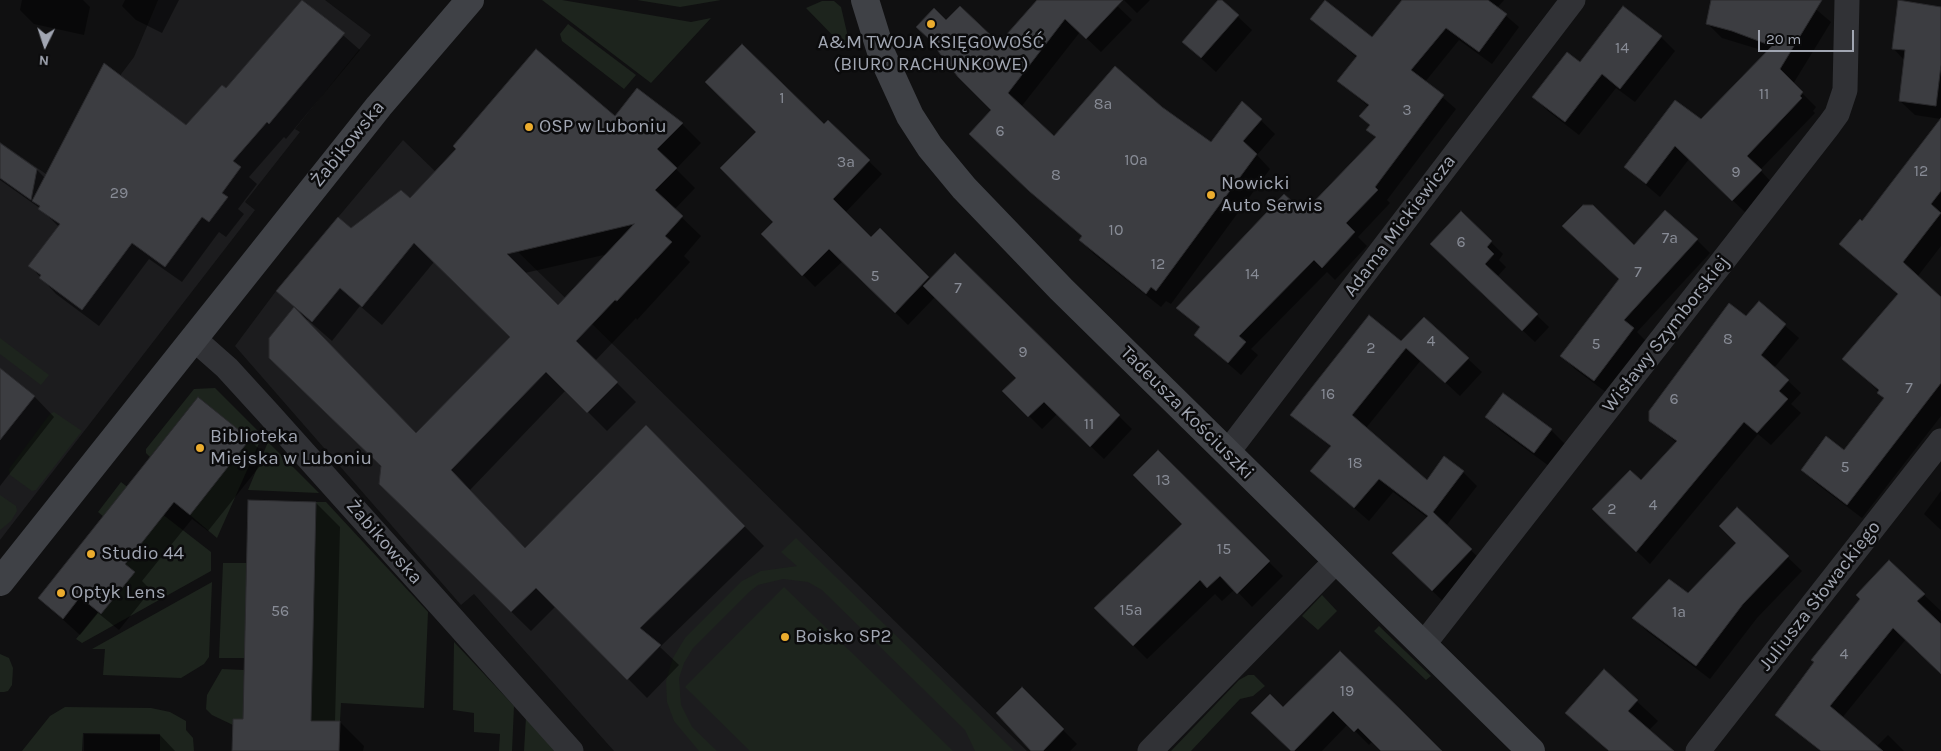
<!DOCTYPE html>
<meta charset="utf-8">
<style>
body{margin:0}
#map{position:relative;width:1941px;height:751px;overflow:hidden;background:#101011;font-family:Karla,sans-serif}
canvas{display:block}
.north{position:absolute;left:20px;top:20px;width:50px;height:50px;-webkit-text-stroke:4px #0b0b0c;paint-order:stroke;rotate:184deg;font-size:14px;font-weight:700;line-height:20px;text-align:center;color:#a1a6b2}
.north::after{content:'';display:block;margin:auto;width:18px;height:22px;background:#a1a6b2;clip-path:polygon(50% 0,100% 100%,50% 72%,0 100%)}
.scale{position:absolute;left:1758px;top:30px;width:96px;height:22px;box-sizing:border-box;border:2px solid #a1a6b2;border-top:0;padding-left:6px;font-size:15px;line-height:18px;white-space:nowrap;color:#a1a6b2;-webkit-text-stroke:4px #0b0b0c;paint-order:stroke}
</style>
<div id="map">
<canvas width="1941" height="751"></canvas>
<div class="north">N</div>
<div class="scale">20 m</div>
</div>
<script>
const c = document.querySelector('canvas').getContext('2d');
c.lineJoin = 'round';
function paint(path, color) { c.fillStyle = color; c.fill(path, 'evenodd'); }
const shape = rows => new Path2D(rows.map(r => 'M' + r).join(''));
function trace(path, color, width, dash) { c.strokeStyle = color; c.lineWidth = width; c.lineCap = dash ? 'butt' : 'round'; c.setLineDash(dash || []); c.stroke(path); }
function write(font, color, halo, rows, align = 'center') {
  c.font = font + ' Karla,sans-serif'; c.lineWidth = 5; c.setLineDash([]); c.textBaseline = 'middle'; c.strokeStyle = halo; c.fillStyle = color; for (const [text, x, y, turn = 0] of rows) {
    c.save(); c.translate(x, y); c.rotate((+turn || 0) * Math.PI / 180); c.textAlign = isNaN(turn) ? turn : align; if (halo) c.strokeText(text, 0, 0); c.fillText(text, 0, 0); c.restore();
  }
}
paint(shape([
 [158,0,325,0,371,35,295,129,300,132,245,202,255,210,0,540,0,142,46,174,134,57],
 [403,140,626,357,1027,751,614,751,474,594,461,605,235,346,276,291]
]), '#1c1c1e');
paint(shape([
 [542,0,562,0,691,22,711,18,651,83],
 [637,0,721,0,680,7],
 [822,1,834,1,841,7,848,37,845,44,842,45,806,8],
 [568,24,636,75,624,89,562,41,560,34],
 [0,338,49,375,41,385,0,354],
 [215,388,259,432,260,441,217,538,190,515,250,439,198,397,150,457,146,453,146,449,194,389],
 [54,412,82,431,36,490,32,491,10,475,9,469,50,414],
 [268,442,319,493,248,490],
 [121,482,211,552,211,571,82,643,76,639,98,612,101,614,135,572,125,564,148,535,113,506,104,517,98,512],
 [0,495,16,506,17,511,11,521,0,530],
 [316,502,326,502,428,612,424,708,341,703,340,721,311,721],
 [796,538,1014,751,975,751,965,730,822,590,808,582,783,579,758,585,749,592,693,648,684,663,679,678,681,705,692,727,717,751,699,751,674,721,667,702,666,681,673,658,685,638,742,581,761,571,797,566,781,552],
 [223,563,247,563,245,658,219,658],
 [212,582,209,657,204,664,181,678,103,675,105,649,92,649],
 [784,587,953,751,750,751,685,687],
 [1322,595,1337,611,1318,630,1302,616],
 [1379,626,1431,676,1426,680,1374,631],
 [454,642,514,706,512,751,499,751,500,734,474,732,474,713,453,710],
 [0,654,9,658,13,668,12,685,8,691,4,692,0,692],
 [222,669,244,670,243,719,233,719,233,725,212,715,206,709,207,695],
 [1248,675,1254,675,1265,686,1253,696,1240,699,1191,751,1171,751,1239,680],
 [65,707,151,708,170,712,186,721,186,730,193,738,194,751,160,751,160,734,83,733,82,751,22,751,50,716],
 [526,717,556,751,524,751]
]), '#1d241d');
paint(shape([
 [22,0,83,0,90,7,84,35,34,24,20,10],
 [125,0,179,0,162,33,136,20,122,6],
 [1038,0,1111,0,1132,20,1101,52,1080,32,1021,107,1054,138,1161,108,1211,144,1243,103,1275,134,1257,155,1270,169,1171,304,1166,301,1161,307,1094,254,1080,240,1083,237,985,148,993,110,946,22,1000,45],
 [1124,0,1150,0,1137,13],
 [1220,0,1252,30,1216,72,1183,42],
 [1402,0,1504,0,1497,8,1519,27,1492,64,1459,40,1425,82,1456,109,1387,200,1390,203,1358,237,1367,246,1335,280,1327,272,1251,349,1258,355,1241,375,1195,335,1201,328,1178,307,1304,214,1376,138,1368,130,1371,126,1361,116,1369,107,1339,81,1357,58,1311,18,1371,38],
 [1713,0,1805,0,1831,22,1793,84,1816,107,1813,111,1815,113,1760,170,1774,185,1747,214,1689,159,1660,197,1625,167,1701,121,1768,52,1722,38,1708,24],
 [304,1,360,50,286,139,284,137,249,177,257,184,238,209,244,214,226,237,219,232,182,282,149,259,99,326,56,294,30,266,59,227,41,209,0,180,0,145,37,170,45,178,187,127,226,90],
 [1941,8,1941,119,1915,115,1900,101,1905,61,1893,48],
 [1661,37,1675,51,1635,102,1616,88,1579,135,1548,111,1534,97,1580,64],
 [615,117,682,124,701,143,676,169,695,188,674,210,701,236,684,256,690,262,637,320,636,318,595,361,636,402,607,431,566,390,470,490,526,549,646,427,764,546,660,647,679,665,647,698,556,606,531,631,400,503,295,308,278,291,351,229,410,200],
 [608,254,559,306,525,273],
 [434,262,511,337,416,435,306,321,308,320,332,341,360,306,382,325],
 [1941,120,1941,246,1901,298,1841,244,1863,223],
 [828,122,882,174,845,213,871,239,880,230,931,280,955,255,1132,429,1104,459,1057,414,1042,429,1004,391,1017,378,935,297,908,325,843,261,815,287,763,234,775,222],
 [1461,213,1503,254,1499,260,1506,267,1497,277,1549,327,1535,342,1444,256],
 [1697,240,1710,253,1637,332,1647,342,1607,393,1575,369,1562,356,1620,280,1634,247],
 [1941,298,1941,416,1862,518,1817,484,1802,469,1844,452,1885,399,1858,370],
 [1759,303,1799,338,1774,368,1801,393,1791,404,1801,413,1771,445,1758,434,1650,564,1594,509,1641,481,1677,443,1650,420],
 [1402,343,1468,359,1482,372,1460,396,1421,360,1366,428,1427,481,1463,472,1477,486,1446,526,1485,564,1446,604,1407,567,1428,518,1393,492,1369,521,1312,471,1332,448,1292,414],
 [0,370,34,396,54,417,0,486],
 [1503,395,1551,430,1565,444,1549,466,1501,431,1487,417],
 [198,399,250,440,267,457,208,531,192,519,142,581,151,590,119,630,98,613,80,635,39,598],
 [1158,452,1283,576,1252,607,1235,589,1222,601,1215,594,1147,659,1096,608,1183,524],
 [1941,491,1941,530,1924,514],
 [316,503,340,527,335,722,340,722,364,746,363,751,233,751],
 [1737,509,1802,571,1757,618,1710,679,1648,632,1634,618,1688,595,1738,543],
 [1889,562,1941,611,1941,673,1906,639,1842,718,1876,747,1888,735,1904,751,1820,751,1776,714],
 [1340,652,1440,751,1383,751,1373,741,1369,745,1348,724,1322,751,1292,751,1283,708],
 [1604,671,1658,721,1649,730,1671,751,1608,751,1567,713],
 [1022,689,1077,744,1070,751,1033,751],
 [84,734,160,735,175,751,84,751]
]), '#0007');
const building = shape([
 [302,0,345,33,269,124,267,122,233,161,241,167,222,193,228,197,209,222,202,217,165,267,132,243,82,310,39,278,41,275,28,266,60,224,38,209,40,206,32,201,104,63,186,125,222,85,226,88,302,0],
 [1037,0,1123,0,1086,39,1065,19,1008,93,1054,136,1115,66,1162,107,1211,142,1242,101,1262,119,1243,141,1257,154,1156,291,1151,287,1146,294,1079,240,1082,236,1029,191,969,134,991,110,958,77,928,38,916,27,934,8,946,20,960,6,999,43,1037,0],
 [1218,0,1222,0,1239,15,1201,58,1182,42,1218,0],
 [1325,0,1372,37,1402,0,1488,0,1507,14,1479,52,1446,28,1411,70,1444,95,1375,187,1378,190,1346,223,1355,232,1322,268,1314,260,1239,336,1246,342,1228,363,1194,335,1200,327,1176,308,1284,194,1304,212,1376,137,1366,130,1370,125,1359,116,1369,105,1337,81,1357,56,1310,19,1325,0],
 [1711,0,1822,0,1780,69,1803,92,1800,96,1802,98,1747,156,1762,170,1732,201,1675,146,1646,184,1624,167,1675,100,1701,119,1772,46,1732,31,1706,24,1711,0],
 [1898,0,1941,7,1941,65,1936,106,1899,101,1905,50,1892,49,1898,0],
 [1623,6,1662,36,1620,89,1602,74,1565,122,1532,97,1567,52,1580,62,1623,6],
 [742,44,824,124,828,120,870,160,833,199,871,237,880,228,929,277,895,313,829,249,802,276,761,234,773,222,720,168,756,132,705,82,742,44],
 [536,49,615,116,637,88,683,123,657,149,677,168,655,190,683,216,665,236,672,242,617,301,615,300,576,341,618,382,587,413,546,372,451,470,525,548,646,425,745,526,640,628,661,645,627,680,536,588,511,612,379,484,381,466,269,358,269,338,294,307,416,433,510,337,414,243,362,307,340,288,312,322,276,291,338,217,351,228,401,190,410,198,456,149,453,146,536,49],
 [634,224,558,305,507,254,634,224],
 [1941,118,1941,191,1931,204,1941,213,1903,262,1941,297,1941,383,1847,505,1801,470,1826,436,1844,450,1884,398,1877,393,1879,390,1842,359,1898,294,1839,244,1860,219,1862,221,1941,118],
 [0,143,37,169,31,200,0,178,0,143],
 [1583,205,1593,205,1634,245,1665,210,1698,239,1624,320,1634,328,1594,381,1560,356,1619,279,1562,226,1583,205],
 [1461,211,1492,241,1487,247,1494,254,1485,264,1538,314,1522,331,1430,244,1461,211],
 [955,253,1120,415,1090,447,1044,402,1028,417,1002,391,1016,378,923,286,955,253],
 [1759,301,1786,324,1761,355,1789,380,1779,391,1788,399,1757,433,1744,422,1636,552,1592,509,1630,470,1641,480,1677,441,1649,421,1649,411,1729,303,1746,316,1759,301],
 [1369,315,1401,341,1424,317,1469,358,1445,383,1406,348,1352,415,1427,480,1444,456,1464,471,1433,512,1472,549,1432,591,1392,553,1428,516,1379,479,1354,508,1310,471,1331,446,1290,415,1369,315],
 [0,368,35,396,0,440,0,368],
 [1503,393,1552,429,1534,453,1485,417,1503,393],
 [198,397,250,439,190,515,174,502,125,564,135,572,101,614,80,597,63,619,38,598,198,397],
 [1158,450,1270,561,1237,594,1220,576,1207,588,1200,580,1133,646,1094,608,1182,524,1133,475,1158,450],
 [248,500,316,502,311,721,340,721,339,751,232,751,233,719,243,719,248,500],
 [1737,507,1789,556,1743,604,1696,666,1632,618,1669,579,1688,593,1736,543,1719,526,1737,507],
 [1889,560,1925,594,1917,601,1941,624,1941,674,1893,628,1830,706,1883,751,1821,751,1775,715,1814,662,1811,660,1860,599,1856,595,1889,560],
 [1340,651,1400,709,1442,751,1381,751,1358,728,1354,732,1333,711,1294,751,1291,751,1251,713,1270,694,1283,707,1340,651],
 [1604,669,1638,700,1628,711,1674,751,1609,751,1565,713,1604,669],
 [1022,687,1064,729,1043,751,1031,751,996,713,1022,687]
]);
paint(building, '#3c3d41');
trace(building, '#2a2a2d', 1);
trace(shape([
 [193,338,227,368,269,414,571,751],
 [1227,453,1573,0],
 [1423,645,1829,125,1837,114,1845,90,1847,0],
 [1150,751,1337,560],
 [1698,751,1941,441]
]), '#313236', 25);
trace(shape([
 [865,0,882,55,910,116,930,147,964,188,1061,289,1531,751],
 [0,582,379,106,470,0]
]), '#3f4146', 28);
for (const [x, y, r, color] of [
 [931,24,5,"#ebac2e"],
 [529,127,5,"#ebac2e"],
 [1211,195,5,"#ebac2e"],
 [200,448,5,"#ebac2e"],
 [91,554,5,"#ebac2e"],
 [61,593,5,"#ebac2e"],
 [785,637,5,"#ebac2e"]
]) { const dot = new Path2D(); dot.arc(x, y, r, 0, 2 * Math.PI); c.fillStyle = color; c.fill(dot); trace(dot, '#0b0b0c', 2); }
write('16px', '#888c96', null, [
 ["14",1622,48],
 ["11",1764,94],
 ["1",782,98],
 ["8a",1103,104],
 ["3",1407,110],
 ["6",1000,131],
 ["10a",1136,160],
 ["3a",846,162],
 ["12",1921,171],
 ["9",1736,172],
 ["8",1056,175],
 ["29",119,193],
 ["10",1116,230],
 ["7a",1670,238],
 ["6",1461,242],
 ["12",1158,264],
 ["7",1638,272],
 ["14",1252,274],
 ["5",875,276],
 ["7",958,288],
 ["8",1728,339],
 ["4",1431,341],
 ["5",1596,344],
 ["2",1371,348],
 ["9",1023,352],
 ["7",1909,388],
 ["16",1328,394],
 ["6",1674,399],
 ["11",1089,424],
 ["18",1355,463],
 ["5",1845,467],
 ["13",1163,480],
 ["4",1653,505],
 ["2",1612,509],
 ["15",1224,549],
 ["15a",1131,610],
 ["56",280,611],
 ["1a",1679,612],
 ["4",1844,654],
 ["19",1347,691]
]);
write('19px', '#a1a6b2', '#0b0b0c', [
 ["A&M TWOJA KSIĘGOWOŚĆ",931,43,"center"],
 ["(BIURO RACHUNKOWE)",931,65,"center"],
 ["OSP w Luboniu",539,127],
 ["Nowicki",1221,184],
 ["Auto Serwis",1221,206],
 ["Biblioteka",210,437],
 ["Miejska w Luboniu",210,459],
 ["Studio 44",101,554],
 ["Optyk Lens",71,593],
 ["Boisko SP2",795,637]
], 'left');
write('19px', '#a1a6b2', '#0b0b0c', [
 ["Żabikowska",348,144,-51],
 ["Adama Mickiewicza",1400,226,-53],
 ["Wisławy Szymborskiej",1666,334,-52],
 ["Tadeusza Kościuszki",1187,413,45],
 ["Żabikowska",384,542,49],
 ["Juliusza Słowackiego",1820,596,-52]
]);
</script>
